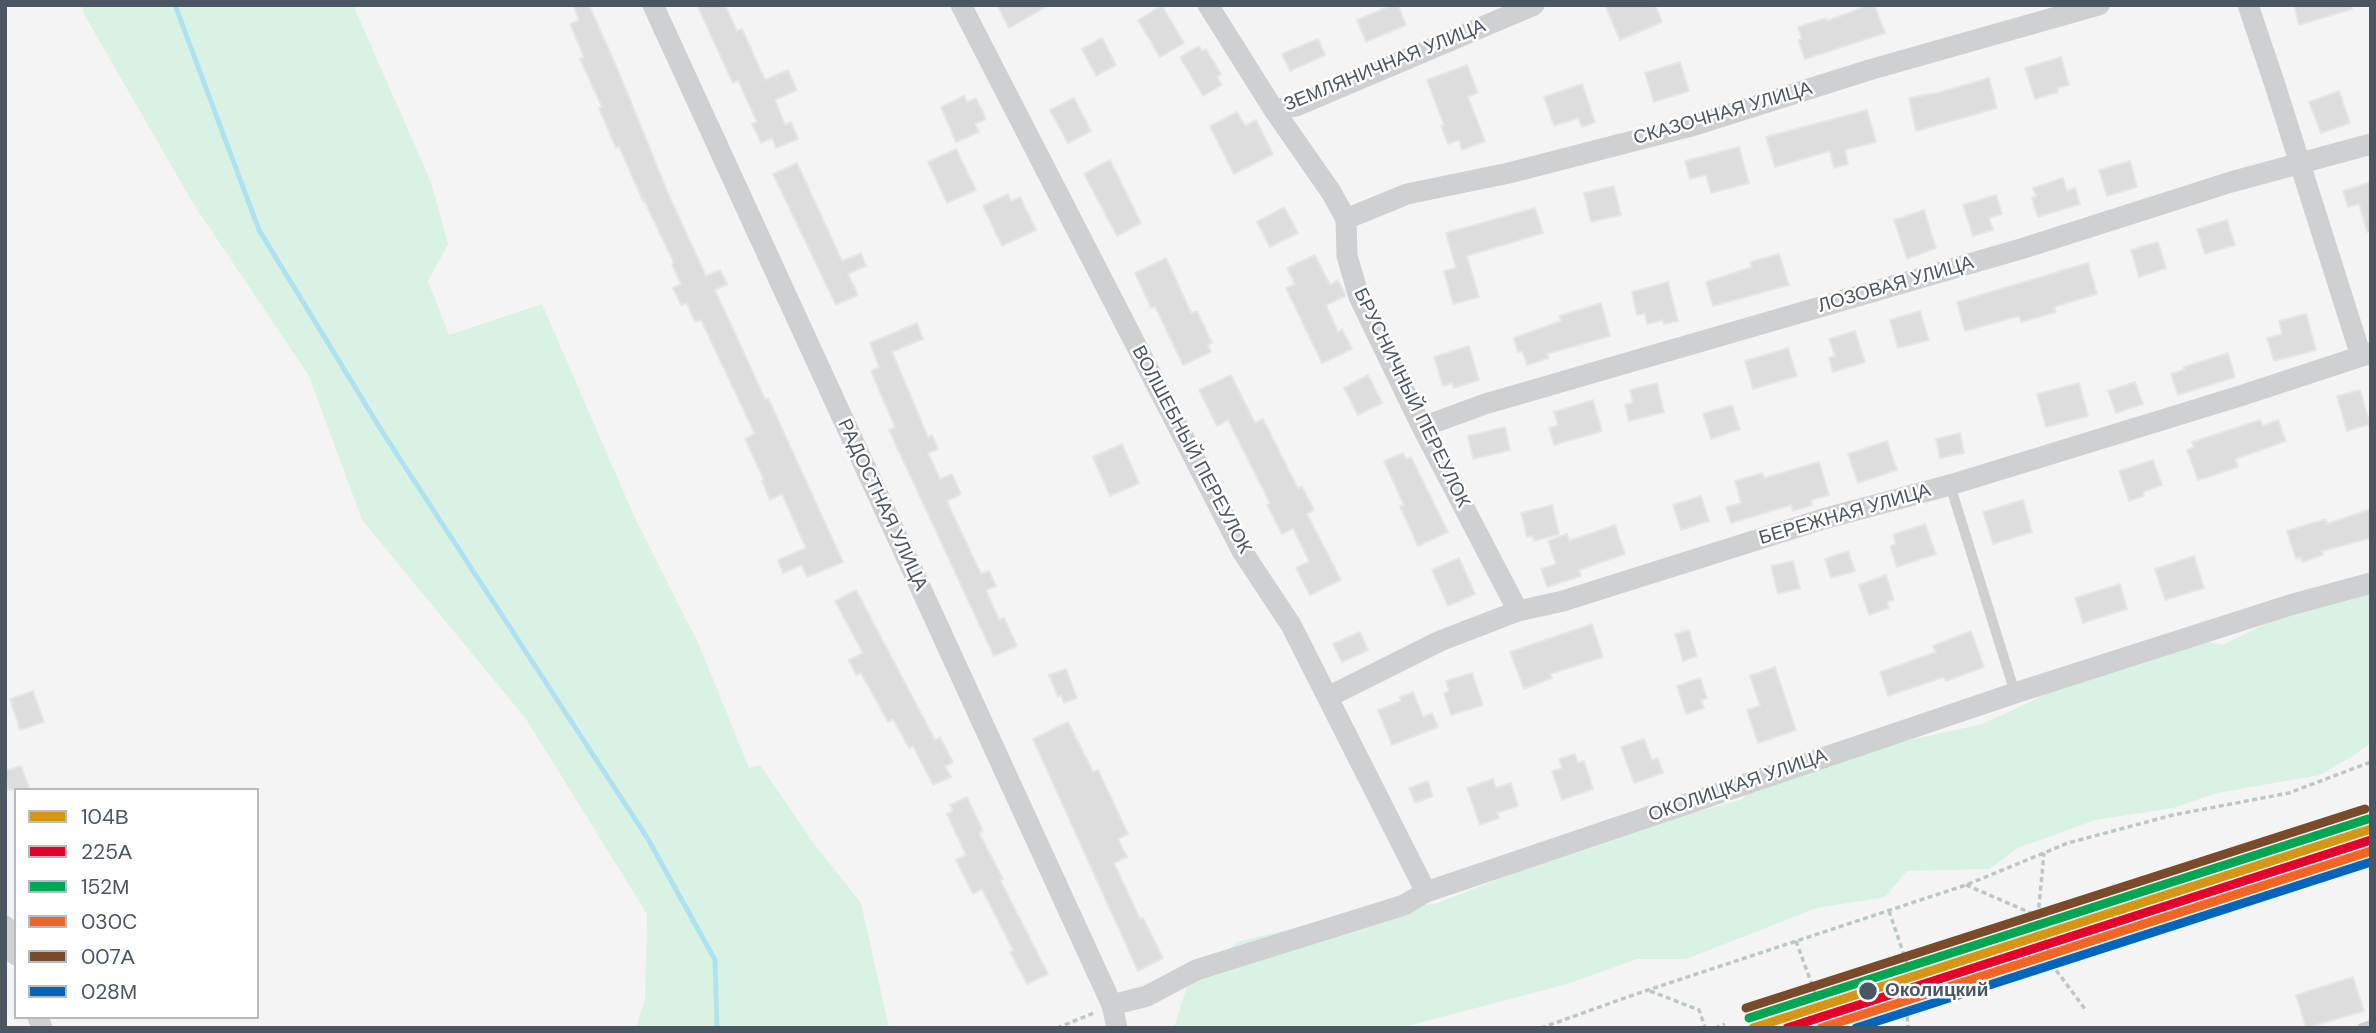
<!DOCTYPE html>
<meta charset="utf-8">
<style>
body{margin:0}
#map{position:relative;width:2376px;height:1033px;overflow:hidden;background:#f4f4f4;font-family:"DM Sans",sans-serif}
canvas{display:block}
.frame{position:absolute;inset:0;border:7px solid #4a5661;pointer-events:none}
.legend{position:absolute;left:14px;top:788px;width:245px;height:231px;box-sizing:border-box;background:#fff;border:2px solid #b7bbc0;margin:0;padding:9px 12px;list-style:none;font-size:21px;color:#4a5661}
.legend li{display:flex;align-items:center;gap:14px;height:35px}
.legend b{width:35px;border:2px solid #b7bbc0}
</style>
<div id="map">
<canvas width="2376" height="1033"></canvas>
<div class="frame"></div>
<ul class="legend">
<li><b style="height:9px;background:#d49613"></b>104В</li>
<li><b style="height:9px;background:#e4002b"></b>225А</li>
<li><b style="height:9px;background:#00a651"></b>152М</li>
<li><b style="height:9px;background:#f26522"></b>030C</li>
<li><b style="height:9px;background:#7a4b2a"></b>007А</li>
<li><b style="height:9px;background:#0065bd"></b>028М</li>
</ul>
</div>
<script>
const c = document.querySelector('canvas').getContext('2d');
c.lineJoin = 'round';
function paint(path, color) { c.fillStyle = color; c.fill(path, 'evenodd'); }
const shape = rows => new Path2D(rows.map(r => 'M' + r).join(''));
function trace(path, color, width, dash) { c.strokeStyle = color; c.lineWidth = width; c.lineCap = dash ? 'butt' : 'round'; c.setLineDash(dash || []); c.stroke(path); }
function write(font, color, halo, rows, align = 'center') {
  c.font = font + ' "DM Sans",sans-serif'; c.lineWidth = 5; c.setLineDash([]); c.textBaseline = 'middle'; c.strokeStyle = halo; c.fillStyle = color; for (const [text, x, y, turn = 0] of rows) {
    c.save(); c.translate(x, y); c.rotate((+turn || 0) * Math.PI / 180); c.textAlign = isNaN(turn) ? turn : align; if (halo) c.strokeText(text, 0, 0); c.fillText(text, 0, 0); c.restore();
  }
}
paint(shape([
 [81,5,353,5,431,182,448,244,428,281,449,335,542,304,634,516,700,647,749,768,760,765,815,845,861,903,889,1028,636,1028,645,999,647,914,526,719,362,520,309,376,194,205,84,14],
 [2371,586,2371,743,2351,757,2320,775,2217,793,2173,808,2095,820,2018,848,1989,869,1907,871,1885,897,1817,908,1686,959,1637,959,1567,984,1400,1028,1174,1028,1188,983,1237,942,1307,925,1438,903,1608,836,1740,800,1782,768,1983,724,2067,684,2186,636,2222,645,2298,608]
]), '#d9f2e3');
trace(shape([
 [175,5,259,230,383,433,648,839,715,960,717,1028]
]), '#aee2f0', 5);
const building = shape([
 [573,5,589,5,620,75,667,191,706,276,720,270,727,284,715,290,765,399,768,398,843,562,807,577,802,565,783,573,778,560,806,548,782,494,770,500,762,481,764,480,745,439,755,434,701,320,695,322,687,303,681,305,673,288,681,284,672,264,674,263,644,200,643,201,619,146,616,148,599,108,602,107,580,59,584,57,570,24,579,20,573,5],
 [697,5,725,5,737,31,742,29,765,80,788,70,797,90,775,100,785,125,791,122,798,139,776,148,772,138,761,143,752,124,757,122,738,80,733,83,697,5],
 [997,5,1049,5,1009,28,997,5],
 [1392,5,1398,5,1406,25,1366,42,1357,20,1392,5],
 [1605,5,1655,5,1662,22,1620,40,1605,5],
 [1869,5,1874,5,1885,33,1805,59,1798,40,1802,39,1798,27,1826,18,1827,21,1869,5],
 [2294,5,2351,5,2352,9,2299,25,2294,5],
 [1162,6,1184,43,1160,57,1138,20,1162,6],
 [1102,38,1116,65,1096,76,1082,49,1102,38],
 [1318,39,1325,55,1290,71,1282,54,1318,39],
 [1199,46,1202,51,1206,49,1221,74,1217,77,1222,85,1203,96,1180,57,1199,46],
 [2061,57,2069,85,2058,88,2058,92,2035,99,2025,68,2061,57],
 [1680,62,1689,91,1654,102,1645,73,1680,62],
 [1467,65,1478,93,1468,97,1485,141,1462,150,1459,140,1448,144,1441,126,1444,125,1427,80,1467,65],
 [1989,78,1997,108,1916,131,1909,98,1937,93,1989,78],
 [1582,84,1595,122,1582,127,1578,118,1554,126,1544,97,1582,84],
 [2339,91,2350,123,2321,133,2309,102,2339,91],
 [964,96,967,102,976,98,986,119,975,124,979,132,956,142,941,107,964,96],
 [1074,98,1091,131,1068,143,1050,110,1074,98],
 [1867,110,1876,142,1845,150,1848,164,1834,168,1830,151,1775,167,1766,137,1867,110],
 [1237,112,1245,126,1256,120,1273,154,1234,174,1210,126,1237,112],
 [1739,147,1749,183,1711,193,1706,175,1690,179,1685,161,1739,147],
 [956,149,976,190,947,203,928,162,956,149],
 [1110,160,1141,223,1117,236,1084,174,1110,160],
 [2130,161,2137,187,2107,196,2099,170,2130,161],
 [797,163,842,261,861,253,866,266,848,274,858,295,836,305,773,174,797,163],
 [2063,178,2067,191,2075,188,2080,204,2038,217,2032,198,2036,196,2033,188,2063,178],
 [2371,182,2371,231,2367,232,2359,204,2348,207,2343,191,2371,182],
 [1614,186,1621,215,1591,222,1584,193,1614,186],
 [1008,194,1011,201,1020,197,1036,230,1002,246,983,206,1008,194],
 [1996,195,2002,214,1989,218,1993,230,1973,236,1963,205,1996,195],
 [1284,207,1298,233,1270,247,1257,222,1284,207],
 [1535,208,1543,233,1467,256,1479,297,1453,304,1444,271,1456,268,1446,233,1535,208],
 [1924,210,1936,248,1907,259,1894,220,1924,210],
 [2227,220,2235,245,2205,254,2197,229,2227,220],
 [2158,242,2166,268,2139,277,2131,250,2158,242],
 [1779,254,1789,285,1713,306,1706,282,1752,267,1750,262,1779,254],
 [1315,255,1330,285,1338,280,1344,292,1345,296,1326,305,1338,332,1342,329,1352,349,1322,363,1286,288,1295,284,1287,268,1315,255],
 [1166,258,1191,313,1197,311,1212,343,1208,345,1211,352,1183,365,1155,306,1151,308,1135,273,1166,258],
 [2088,263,2097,294,2054,307,2056,312,2021,322,2019,316,1965,331,1957,302,2088,263],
 [1668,282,1678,321,1664,324,1663,320,1647,324,1645,313,1637,315,1632,292,1668,282],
 [1601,303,1610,336,1547,354,1549,358,1527,365,1522,351,1518,352,1514,338,1561,321,1559,316,1601,303],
 [1920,311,1929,340,1898,348,1890,320,1920,311],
 [2306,314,2316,350,2274,361,2267,338,2282,334,2279,321,2306,314],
 [917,323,923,339,892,352,928,437,932,435,938,449,928,453,940,479,952,474,961,494,947,501,950,508,981,574,989,571,996,586,986,590,999,620,1004,618,1017,646,994,656,889,430,895,427,871,371,879,367,870,343,917,323],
 [1855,331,1865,362,1833,372,1829,358,1835,356,1829,339,1855,331],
 [1469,346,1479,380,1454,388,1452,383,1443,386,1434,357,1469,346],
 [1788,348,1797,376,1753,389,1745,361,1788,348],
 [2228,353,2235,377,2178,395,2171,374,2184,370,2184,367,2228,353],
 [1231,375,1255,423,1263,419,1298,489,1302,487,1314,510,1307,514,1341,580,1310,595,1296,568,1309,561,1293,528,1282,534,1267,505,1270,503,1228,420,1217,426,1199,390,1231,375],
 [1368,375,1382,403,1358,415,1344,388,1368,375],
 [2135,382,2143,404,2116,413,2108,391,2135,382],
 [1657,383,1664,412,1629,421,1625,405,1633,403,1630,390,1657,383],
 [2079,383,2088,416,2046,427,2037,394,2079,383],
 [2360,390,2370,424,2347,431,2337,396,2360,390],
 [1593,400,1602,431,1554,445,1549,428,1558,425,1554,412,1593,400],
 [1732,405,1740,429,1711,439,1703,414,1732,405],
 [2260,420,2263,426,2278,420,2286,441,2235,459,2238,467,2198,480,2187,450,2194,447,2192,442,2260,420],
 [1505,427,1510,450,1473,459,1468,436,1505,427],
 [1960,433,1964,453,1940,458,1936,439,1960,433],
 [1887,441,1897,470,1858,483,1848,454,1887,441],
 [1122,444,1139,483,1110,496,1093,457,1122,444],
 [1403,453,1406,459,1411,457,1448,532,1418,546,1400,506,1404,505,1384,461,1403,453],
 [2153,460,2162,485,2143,492,2144,496,2129,501,2119,471,2153,460],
 [1819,462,1829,495,1811,500,1812,505,1793,511,1791,505,1731,523,1726,507,1741,503,1735,481,1762,473,1764,478,1819,462],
 [1701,496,1709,521,1681,530,1673,505,1701,496],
 [2023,500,2032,532,1993,544,1983,512,2023,500],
 [1552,505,1559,534,1534,541,1533,536,1527,537,1521,513,1552,505],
 [2371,509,2371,538,2322,551,2323,555,2302,562,2301,557,2296,559,2287,531,2326,519,2327,524,2371,509],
 [1925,524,1936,554,1897,567,1890,546,1896,544,1893,535,1925,524],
 [1615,525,1625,554,1579,570,1581,576,1547,587,1541,569,1556,564,1548,541,1567,534,1569,541,1615,525],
 [1848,551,1855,571,1831,578,1825,559,1848,551],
 [2194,556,2204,588,2165,600,2155,569,2194,556],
 [1459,558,1475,594,1448,606,1432,570,1459,558],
 [1793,561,1800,588,1778,594,1771,566,1793,561],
 [1886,575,1894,600,1887,602,1889,608,1869,615,1859,585,1886,575],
 [2120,584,2127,609,2083,623,2075,598,2120,584],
 [856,590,935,740,940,737,953,762,945,766,951,777,933,785,913,746,909,748,893,719,888,722,861,673,856,675,849,660,863,653,835,601,856,590],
 [1592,624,1603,657,1550,674,1552,678,1524,689,1510,652,1592,624],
 [1689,630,1697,656,1683,661,1675,634,1689,630],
 [1971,631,1984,667,1946,681,1944,677,1888,696,1880,672,1936,652,1933,646,1971,631],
 [1360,632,1368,650,1342,662,1333,644,1360,632],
 [1775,667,1796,730,1758,743,1747,710,1760,706,1750,676,1775,667],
 [1066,669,1077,698,1064,703,1061,695,1058,697,1049,675,1066,669],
 [1472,673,1483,705,1451,715,1444,693,1449,691,1446,681,1472,673],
 [1700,678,1707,698,1701,700,1704,708,1686,714,1677,686,1700,678],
 [33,691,44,722,20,730,10,699,33,691],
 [1413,692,1423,717,1432,713,1438,727,1392,745,1378,710,1401,701,1400,697,1413,692],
 [1068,722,1093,772,1098,770,1128,834,1118,839,1127,857,1114,863,1140,919,1143,918,1163,958,1138,971,1033,739,1068,722],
 [1644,739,1652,760,1658,758,1663,773,1634,783,1621,747,1644,739],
 [1575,754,1578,763,1584,761,1593,789,1562,800,1552,771,1562,768,1559,759,1575,754],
 [21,766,30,790,8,790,5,771,21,766],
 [1493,779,1496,788,1511,783,1518,806,1497,813,1499,818,1480,825,1467,788,1493,779],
 [1428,781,1433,796,1415,803,1409,788,1428,781],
 [967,797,983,831,979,833,1003,879,1000,880,1048,974,1027,984,1010,952,1013,950,982,889,973,894,956,860,966,855,947,814,953,811,950,805,967,797],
 [2353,977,2364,1011,2306,1028,2296,995,2353,977]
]);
paint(building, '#ddddde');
trace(building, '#e5e6e7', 2);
trace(shape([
 [1966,885,2038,916,2053,966,2085,1009],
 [1889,911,1907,964],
 [2038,916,2044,853],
 [2028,925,2039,922],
 [1796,941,1815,993],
 [2038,956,2049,953],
 [1650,991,1699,1010,1705,1027,1709,1028],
 [1903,1000,1907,1013,1908,1028],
 [1057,1028,1094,1013],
 [1541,1028,1636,994,1966,885,2068,843,2173,815,2289,793,2371,762],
 [1715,1028,1725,1024]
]), '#bcc7c4', 3.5, [5, 3.5]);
trace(shape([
 [1950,485,2015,693],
 [2362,1028,2371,1025]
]), '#ced0d2', 10);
trace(shape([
 [653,5,1112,1005,1117,1028],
 [961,5,1242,551,1291,625,1426,892],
 [1208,5,1274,110,1331,192,1346,219,1347,256,1359,297,1422,427,1518,611],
 [2248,5,2275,85,2361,356],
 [1274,110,1296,106,1534,5],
 [1346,219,1407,194,1509,173,1695,125,1869,70,2099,5],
 [1422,427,1485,404,2024,248,2231,182,2371,144],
 [1328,697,1440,641,1518,611,1563,601,1823,519,1950,485,2240,396,2371,353],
 [5,926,16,955],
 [1112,1005,1147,996,1196,970,1404,905,1426,892,2015,693,2290,605,2371,583],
 [38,1017,42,1028]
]), '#ced0d2', 21);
trace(shape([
 [1753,1028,2371,829]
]), '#d49613', 9);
trace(shape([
 [1787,1028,2371,840]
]), '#e4002b', 9);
trace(shape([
 [1749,1018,2368,819]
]), '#00a651', 9);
trace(shape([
 [1821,1028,2371,851]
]), '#f26522', 9);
trace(shape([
 [1746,1008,2365,809]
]), '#7a4b2a', 9);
trace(shape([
 [1856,1028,2371,862]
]), '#0065bd', 9);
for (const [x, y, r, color] of [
 [1868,991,10,"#4a5661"]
]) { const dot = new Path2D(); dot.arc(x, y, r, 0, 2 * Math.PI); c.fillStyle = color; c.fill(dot); trace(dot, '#fff', 2.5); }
write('19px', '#4a5661', '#fff', [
 ["ЗЕМЛЯНИЧНАЯ УЛИЦА",1385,66,-22],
 ["СКАЗОЧНАЯ УЛИЦА",1723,114,-16],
 ["ЛОЗОВАЯ УЛИЦА",1896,285,-16],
 ["БРУСНИЧНЫЙ ПЕРЕУЛОК",1411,398,64],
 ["ВОЛШЕБНЫЙ ПЕРЕУЛОК",1191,450,62],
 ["РАДОСТНАЯ УЛИЦА",882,505,65],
 ["БЕРЕЖНАЯ УЛИЦА",1845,515,-16],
 ["ОКОЛИЦКАЯ УЛИЦА",1738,786,-19]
]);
write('bold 19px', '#4a5661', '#fff', [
 ["Околицкий",1885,991]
], 'left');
</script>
